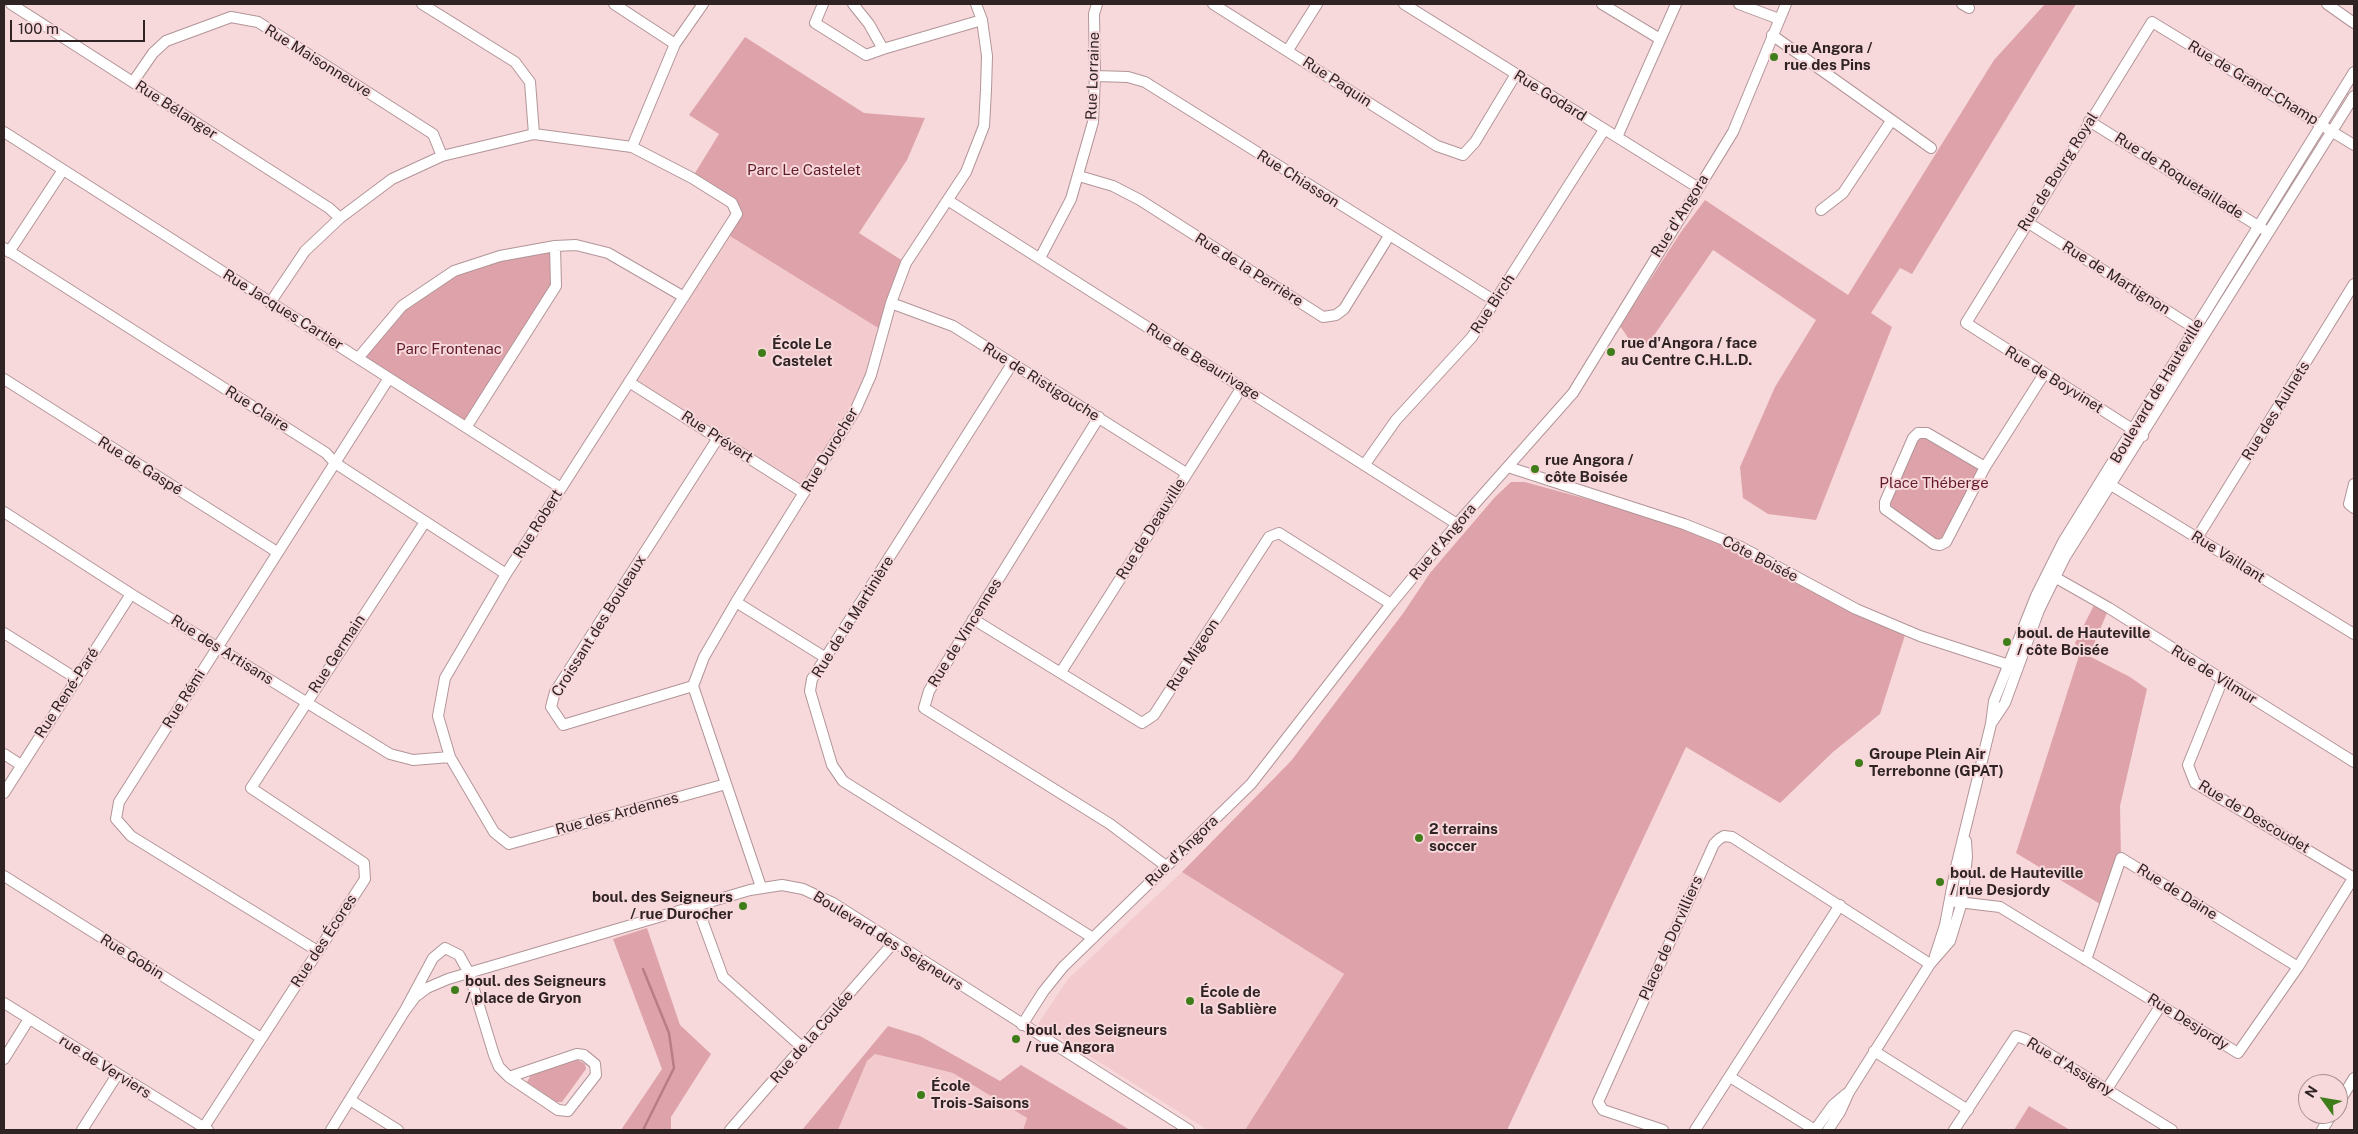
<!DOCTYPE html>
<meta charset="utf-8">
<style>
body{margin:0}
#map{position:relative;width:2358px;height:1134px;overflow:hidden;background:#f7d8db;font-family:"Public Sans",sans-serif}
canvas{display:block}
.frame{position:absolute;inset:0;border:5px solid #2f2324;pointer-events:none}
.north{position:absolute;left:2298px;top:1074px;width:50px;height:50px;box-sizing:border-box;background:#f7d8db;border:1px solid #a79092;border-radius:50%;rotate:302deg;font-size:14px;font-weight:700;line-height:20px;text-align:center;color:#2f2324}
.north::after{content:'';display:block;margin:auto;width:18px;height:22px;background:#3f7d1a;clip-path:polygon(50% 0,100% 100%,50% 72%,0 100%)}
.scale{position:absolute;left:10px;top:20px;width:135px;height:22px;box-sizing:border-box;border:2px solid #2f2324;border-top:0;padding-left:6px;font-size:15px;line-height:18px;white-space:nowrap;color:#2f2324;-webkit-text-stroke:4px #f7d8db;paint-order:stroke}
</style>
<div id="map">
<canvas width="2358" height="1134"></canvas>
<div class="frame"></div>
<div class="north">N</div>
<div class="scale">100 m</div>
</div>
<script>
const c = document.querySelector('canvas').getContext('2d');
c.lineJoin = 'round';
function paint(path, color) { c.fillStyle = color; c.fill(path, 'evenodd'); }
const shape = rows => new Path2D(rows.map(r => 'M' + r).join(''));
function trace(path, color, width, dash) { c.strokeStyle = color; c.lineWidth = width; c.lineCap = dash ? 'butt' : 'round'; c.setLineDash(dash || []); c.stroke(path); }
function write(font, color, halo, rows, align = 'center') {
  c.font = font + ' "Public Sans",sans-serif'; c.lineWidth = 4; c.setLineDash([]); c.textBaseline = 'middle'; c.strokeStyle = halo; c.fillStyle = color; for (const [text, x, y, turn = 0] of rows) {
    c.save(); c.translate(x, y); c.rotate((+turn || 0) * Math.PI / 180); c.textAlign = isNaN(turn) ? turn : align; if (halo) c.strokeText(text, 0, 0); c.fillText(text, 0, 0); c.restore();
  }
}
paint(shape([
 [725,233,883,331,871,375,804,493,629,382],
 [1182,872,1344,974,1245,1130,1208,1130,1038,1024,1068,979],
 [875,1054,953,1073,1027,1118,1023,1130,838,1130,867,1061]
]), '#f3cbcf');
paint(shape([
 [2045,4,2076,4,1912,274,1900,268,1871,313,1892,327,1816,520,1768,514,1743,498,1740,467,1775,387,1816,320,1713,250,1648,344,1629,339,1620,326,1681,232,1705,200,1848,295,1994,60],
 [745,37,864,113,925,118,907,160,859,233,906,263,883,331,725,233,737,214,732,203,692,178,719,134,689,115],
 [553,248,556,286,467,426,359,357,378,341,407,309,441,283,471,268],
 [1918,433,1985,467,1946,542,1934,544,1885,502],
 [1511,482,1525,482,1663,520,1735,548,1905,635,1880,714,1833,752,1780,803,1686,747,1507,1130,1245,1130,1344,974,1182,872,1291,761,1404,612,1430,573,1495,497],
 [2096,601,2109,608,2089,656,2130,677,2147,689,2120,806,2121,858,2105,907,2016,853,2078,659,2079,650,2075,643],
 [647,928,680,1025,711,1054,671,1117,671,1130,621,1130,662,1069,613,939],
 [888,1026,920,1036,1000,1081,1021,1065,1130,1130,1023,1130,1027,1118,953,1073,875,1054,867,1061,838,1130,802,1130],
 [578,1060,585,1064,586,1069,562,1102,556,1102,527,1082,532,1073],
 [2029,1106,2070,1130,2014,1130]
]), '#dea3aa');
trace(shape([
 [643,969,669,1033,674,1068,643,1130]
]), '#b87e85', 2.5);
const minor = shape([
 [11,4,329,208,340,218],
 [422,4,515,62,530,82,534,134],
 [614,4,675,44],
 [823,4,815,23,866,55,883,49],
 [853,4,869,24,883,49,982,20],
 [1213,4,1437,146,1463,155,1475,142,1516,74],
 [1404,4,1697,187],
 [1602,4,1660,39],
 [1739,4,1779,19],
 [1962,4,1969,8],
 [2327,4,2354,23],
 [1772,35,1931,148],
 [1288,50,1317,4],
 [1095,76,1128,77,1145,82,1495,301],
 [133,82,153,53,166,41,231,17,258,22,433,134,442,156],
 [2089,121,2263,229],
 [4,132,561,488],
 [1617,137,1676,4],
 [632,147,675,44,703,4],
 [1079,176,1113,186,1140,200,1323,317,1336,315,1344,309,1389,236],
 [949,201,1457,524],
 [1821,210,1843,193,1891,121],
 [2027,222,2199,331],
 [4,248,326,453,335,463,506,574],
 [9,252,63,170],
 [1040,258,1071,199,1093,122,1095,76,1094,14,1097,4],
 [270,303,305,251,340,218,392,179,442,156,534,134,632,147,692,178,732,203,737,214,506,574,445,678,438,716,450,757,494,832,509,844,726,784],
 [891,303,953,326,1186,473],
 [359,357,402,306,454,271,500,256,555,246,576,245,608,253,684,297],
 [1012,364,812,679,810,691,832,765,843,781,1093,938],
 [4,379,277,552],
 [629,382,804,493],
 [1099,417,929,691,924,708,1110,824,1166,866],
 [467,426,556,286,555,246],
 [2143,436,1966,323,2152,22,2354,145],
 [1365,464,1396,420,1472,337,1604,130],
 [1508,467,1684,524,1739,546,1856,609,1920,636,2012,666],
 [1985,467,1927,433,1918,433,1913,438,1885,502,1885,509,1934,544,1940,545,1946,542,1985,467,2044,374],
 [2106,482,2354,634],
 [2354,484,2349,504,2354,508],
 [4,512,131,594,390,754,413,760,450,757],
 [2197,538,2354,284],
 [2051,575,2109,608,2354,762],
 [736,602,826,658],
 [973,619,1142,723,1154,715,1269,537,1279,533,1391,604],
 [4,633,77,679],
 [1061,672,1242,387],
 [2222,681,2188,765,2195,783,2354,878],
 [693,686,563,725,551,707,555,692,718,438],
 [1993,721,2005,703,2039,610,2065,557,2354,96],
 [4,754,21,765],
 [4,793,131,594],
 [4,876,261,1038],
 [761,887,693,686,704,657,736,602,856,409,871,375,891,303,906,263,966,172,984,126,986,90,987,56,982,20,976,4],
 [1950,901,2000,907,2238,1053,2298,967,2354,877],
 [697,906,723,977,803,1048],
 [316,950,131,836,116,819,119,802,389,378],
 [1935,956,1945,925,1956,867,1991,724,1994,701,2036,596,2063,542,2354,72],
 [2086,960,2121,858,2298,967],
 [4,1003,208,1130],
 [404,1012,415,997,427,988,448,979,750,890,782,885,803,889,833,903,1189,1130],
 [1022,1025,1043,992,1063,967,1251,784,1391,604,1457,524,1573,393,1733,132,1786,4],
 [1874,1051,1968,1110],
 [4,1059,29,1019],
 [1730,1077,1815,1130],
 [2107,1089,2161,1005],
 [350,1100,398,1130],
 [2338,1104,2354,1078],
 [82,1130,117,1075],
 [202,1130,365,879,364,863,251,788,425,522],
 [331,1130,404,1012,433,958,445,948,459,955,469,973,494,1055,499,1067,509,1077,558,1110,568,1111,596,1075,595,1064,584,1055,577,1054,509,1077],
 [730,1130,894,942],
 [1663,1130,1603,1110,1598,1102,1714,844,1719,839,1724,836,1732,837,1930,964],
 [1695,1130,1840,905],
 [1815,1130,1833,1105,1846,1094],
 [1828,1130,1840,1112,1849,1092,1930,964,1950,941,1962,902,1967,857,1966,841],
 [1954,1130,2016,1036,2025,1039,2172,1130],
 [2322,1130,2332,1114]
]);
trace(minor, '#b29598', 12);
trace(minor, '#fff', 10);
for (const [x, y, r, color] of [
 [1774,57,5,"#3f7d1a"],
 [1611,352,5,"#3f7d1a"],
 [762,353,5,"#3f7d1a"],
 [1535,469,5,"#3f7d1a"],
 [2007,642,5,"#3f7d1a"],
 [1859,763,5,"#3f7d1a"],
 [1419,838,5,"#3f7d1a"],
 [1940,882,5,"#3f7d1a"],
 [743,906,5,"#3f7d1a"],
 [455,990,5,"#3f7d1a"],
 [1190,1001,5,"#3f7d1a"],
 [1016,1039,5,"#3f7d1a"],
 [921,1095,5,"#3f7d1a"]
]) { const dot = new Path2D(); dot.arc(x, y, r, 0, 2 * Math.PI); c.fillStyle = color; c.fill(dot); trace(dot, '#f7d8db', 2); }
write('bold 15px', '#2f2324', '#f7d8db', [
 ["rue Angora /",1784,48],
 ["rue des Pins",1784,65],
 ["rue d'Angora / face",1621,343],
 ["au Centre C.H.L.D.",1621,360],
 ["École Le",772,344],
 ["Castelet",772,361],
 ["rue Angora /",1545,460],
 ["côte Boisée",1545,477],
 ["boul. de Hauteville",2017,633],
 ["/ côte Boisée",2017,650],
 ["Groupe Plein Air",1869,754],
 ["Terrebonne (GPAT)",1869,771],
 ["2 terrains",1429,829],
 ["soccer",1429,846],
 ["boul. de Hauteville",1950,873],
 ["/ rue Desjordy",1950,890],
 ["boul. des Seigneurs",733,897,"right"],
 ["/ rue Durocher",733,914,"right"],
 ["boul. des Seigneurs",465,981],
 ["/ place de Gryon",465,998],
 ["École de",1200,992],
 ["la Sablière",1200,1009],
 ["boul. des Seigneurs",1026,1030],
 ["/ rue Angora",1026,1047],
 ["École",931,1086],
 ["Trois-Saisons",931,1103]
], 'left');
write('15px', '#2f2324', '#f7d8db', [
 ["Rue Maisonneuve",318,61,32],
 ["Rue Lorraine",1093,76,-88],
 ["Rue Paquin",1337,82,33],
 ["Rue de Grand-Champ",2253,83,31],
 ["Rue Godard",1550,96,32],
 ["Rue Bélanger",176,110,33],
 ["Rue de Bourg Royal",2058,172,-58],
 ["Rue de Roquetaillade",2179,176,32],
 ["Rue Chiasson",1298,179,32],
 ["Rue d'Angora",1680,216,-58],
 ["Rue de la Perrière",1249,270,32],
 ["Rue de Martignon",2116,278,32],
 ["Rue Birch",1493,304,-57],
 ["Rue Jacques Cartier",283,310,32],
 ["Rue de Beaurivage",1203,362,32],
 ["Rue de Boyvinet",2054,380,32],
 ["Rue de Ristigouche",1041,382,32],
 ["Boulevard de Hauteville",2157,391,-59],
 ["Rue Claire",257,409,32],
 ["Rue des Aulnets",2276,411,-58],
 ["Rue Prévert",717,437,33],
 ["Rue Durocher",830,450,-59],
 ["Rue de Gaspé",140,466,32],
 ["Rue Robert",538,524,-58],
 ["Rue de Deauville",1151,529,-58],
 ["Rue d'Angora",1443,542,-50],
 ["Rue Vaillant",2228,557,32],
 ["Côte Boisée",1760,559,27],
 ["Rue de la Martinière",853,617,-58],
 ["Croissant des Bouleaux",599,626,-58],
 ["Rue de Vincennes",965,633,-58],
 ["Rue des Artisans",222,650,32],
 ["Rue Germain",337,654,-57],
 ["Rue Migeon",1193,655,-57],
 ["Rue de Vilmur",2214,675,32],
 ["Rue René-Paré",67,693,-57],
 ["Rue Rémi",184,699,-58],
 ["Rue des Ardennes",617,814,-15],
 ["Rue de Descoudet",2254,817,31],
 ["Rue d'Angora",1182,851,-44],
 ["Rue de Daine",2177,892,32],
 ["Place de Dorvilliers",1671,938,-66],
 ["Rue des Écores",324,941,-57],
 ["Boulevard des Seigneurs",888,941,32],
 ["Rue Gobin",132,957,32],
 ["Rue Desjordy",2188,1022,32],
 ["Rue de la Coulée",812,1037,-49],
 ["rue de Verviers",105,1067,32],
 ["Rue d'Assigny",2070,1067,31]
]);
write('15px', '#631b2b', '#f7d8db', [
 ["Parc Le Castelet",804,170],
 ["Parc Frontenac",449,349],
 ["Place Théberge",1934,483]
]);
</script>
